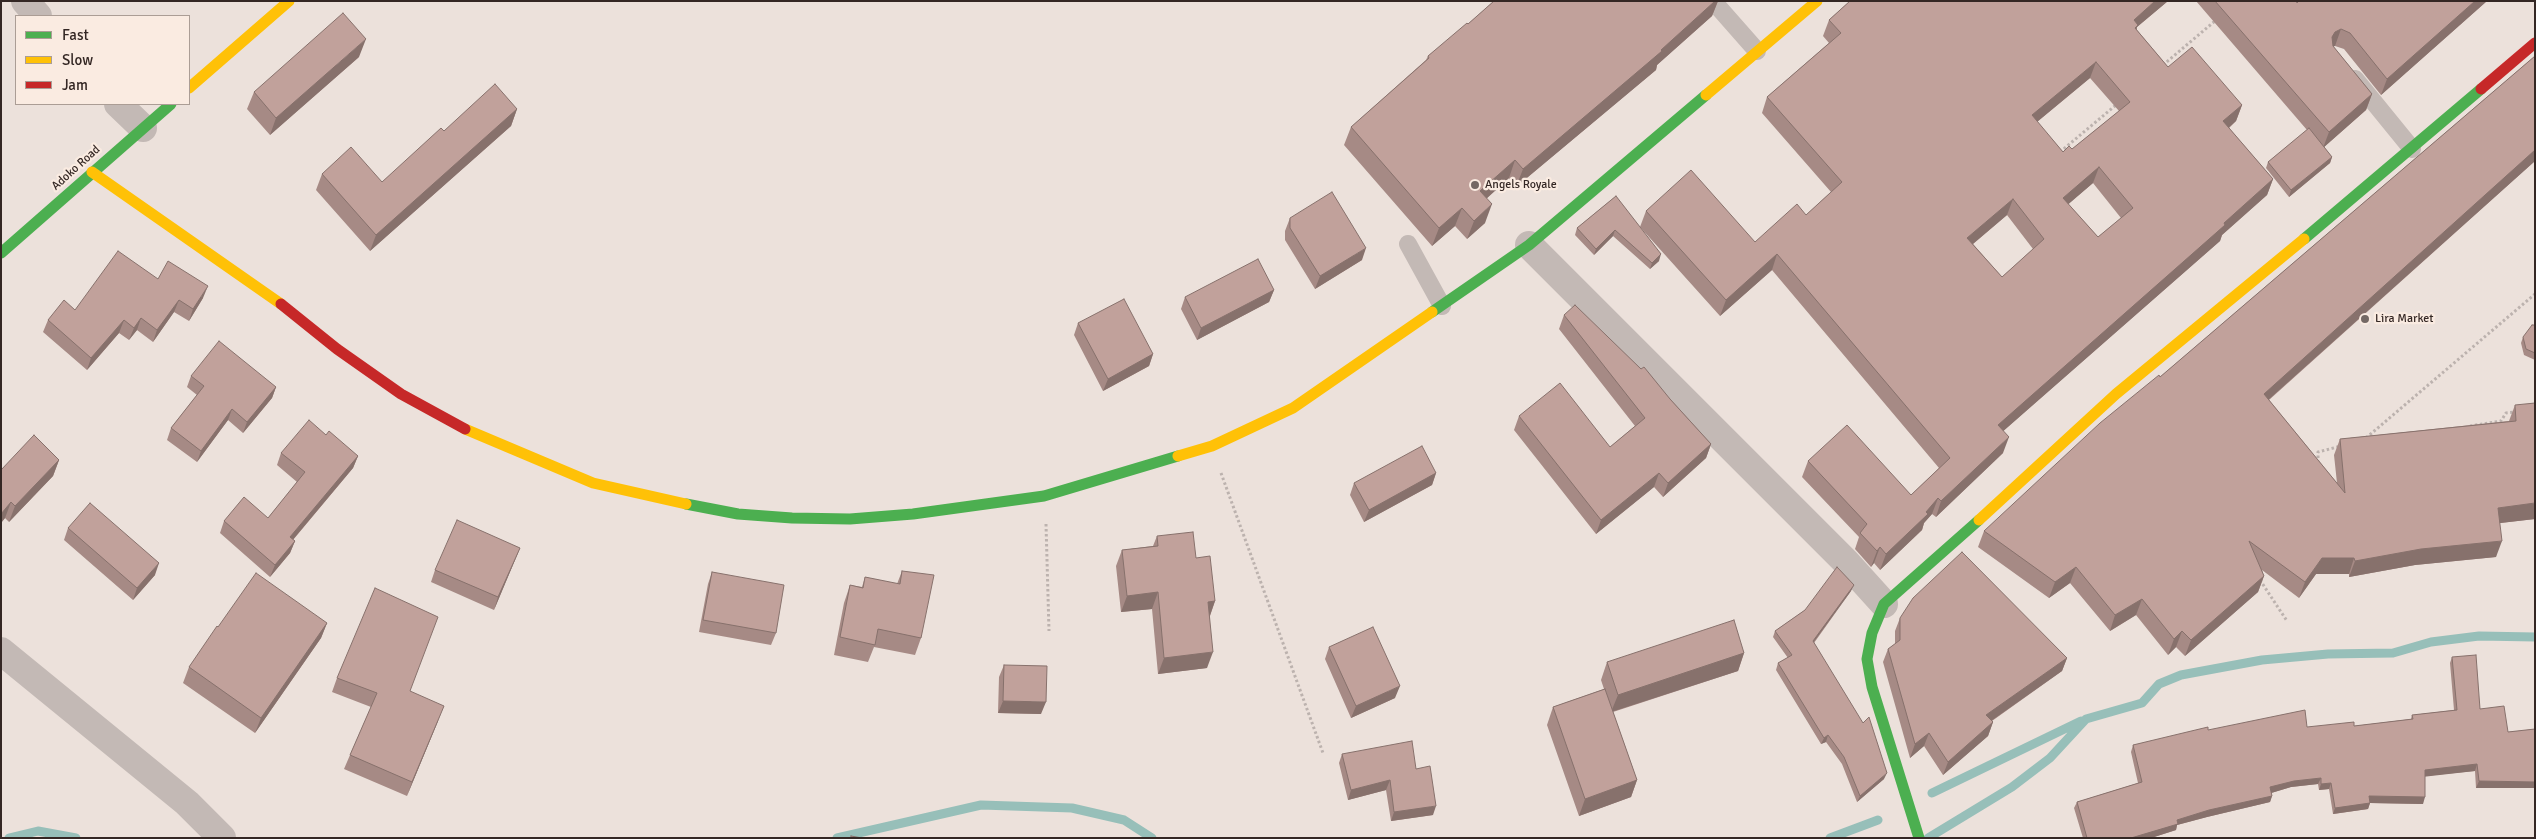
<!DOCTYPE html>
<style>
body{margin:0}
#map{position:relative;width:2536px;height:839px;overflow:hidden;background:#ece1db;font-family:Signika,sans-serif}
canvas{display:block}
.frame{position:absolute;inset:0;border:2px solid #342724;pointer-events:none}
.legend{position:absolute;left:15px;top:15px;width:175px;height:90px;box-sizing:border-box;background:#faebe1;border:1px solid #ab9d95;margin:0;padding:6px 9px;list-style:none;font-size:15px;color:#342724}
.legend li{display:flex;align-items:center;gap:10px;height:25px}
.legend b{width:25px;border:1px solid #ab9d95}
</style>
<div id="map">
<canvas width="2536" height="839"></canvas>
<div class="frame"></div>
<ul class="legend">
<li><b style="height:6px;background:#4caf50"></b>Fast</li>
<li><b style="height:6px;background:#ffc107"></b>Slow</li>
<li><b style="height:6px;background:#c62828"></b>Jam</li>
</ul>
</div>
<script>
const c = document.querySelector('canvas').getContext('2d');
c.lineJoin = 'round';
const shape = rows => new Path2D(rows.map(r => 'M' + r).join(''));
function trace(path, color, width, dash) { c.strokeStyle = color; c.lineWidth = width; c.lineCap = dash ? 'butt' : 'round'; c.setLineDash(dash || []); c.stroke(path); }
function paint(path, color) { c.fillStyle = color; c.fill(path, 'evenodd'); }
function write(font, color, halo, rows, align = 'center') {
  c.font = font + ' Signika,sans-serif'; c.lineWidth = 4.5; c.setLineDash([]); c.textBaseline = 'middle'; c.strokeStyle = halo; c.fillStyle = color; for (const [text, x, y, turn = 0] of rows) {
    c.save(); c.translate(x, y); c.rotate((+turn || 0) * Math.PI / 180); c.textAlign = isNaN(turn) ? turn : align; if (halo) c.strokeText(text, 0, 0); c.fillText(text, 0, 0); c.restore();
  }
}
trace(shape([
 [1932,793,2081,721],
 [9,838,38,831,76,838],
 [837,838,981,805,1072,808,1124,820,1152,838],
 [1830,838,1878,820],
 [1928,838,2012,787,2050,758,2086,719,2142,703,2159,684,2181,675,2262,660,2328,654,2393,653,2431,642,2479,636,2535,637]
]), '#97bfb9', 9);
trace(shape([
 [2163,65,2215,21],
 [2060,152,2116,105],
 [2470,426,2501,421,2506,413,2516,412],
 [2366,438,2535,294],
 [2318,463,2318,452,2341,446],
 [1221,473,1323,753],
 [1046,524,1049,631],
 [2260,580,2287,621]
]), '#bcb2ae', 3, [2.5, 2.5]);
trace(shape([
 [1713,1,1757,51],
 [2355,79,2412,149],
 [1408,244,1442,306]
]), '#c3b9b5', 18);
trace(shape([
 [25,1,38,16],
 [118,104,143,128],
 [1529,245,1846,562,1884,604],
 [1,651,187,803,222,838]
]), '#c3b9b5', 28);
trace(shape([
 [2304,239,2481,89],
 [1,253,171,104],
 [1432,312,1529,245,1706,95],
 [686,504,738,514,792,518,850,519,913,514,1044,496,1178,456],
 [1919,838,1872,687,1867,659,1872,633,1884,604,1979,520]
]), '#4caf50', 11);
trace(shape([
 [189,88,289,1],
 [1706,95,1817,1],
 [92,172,281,304],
 [465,429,593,483,686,504],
 [1178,456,1212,446,1293,408,1432,312],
 [1979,520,2116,394,2304,239]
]), '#ffc107', 11);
trace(shape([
 [2481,89,2535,43],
 [281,304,337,349,401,394,465,429]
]), '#c62828', 11);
paint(shape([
 [1494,1,1718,1,1712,16,1657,65,1656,70,1516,187,1509,178,1487,198,1485,223,1467,239,1455,226,1432,246,1344,145,1351,127,1426,60,1428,56,1468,24],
 [1850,1,2168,1,2137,27,2137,30,2168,67,2242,105,2236,121,2229,128,2273,179,2267,195,2222,235,2220,241,2003,431,2003,453,1936,517,1932,514,1924,523,1922,530,1880,570,1874,563,1871,567,1855,549,1859,537,1802,477,1808,461,1911,495,1939,468,1772,270,1720,316,1640,227,1646,211,1755,242,1806,215,1831,192,1762,113,1767,97,1829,43,1823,36,1829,20],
 [2090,78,2119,111,2072,149,2063,152,2037,122],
 [2093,183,2121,218,2098,237,2068,204],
 [2007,215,2033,249,2002,277,1973,244],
 [2196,1,2296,1,2297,3,2299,1,2487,1,2381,95,2344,49,2335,46,2333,46,2372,94,2366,110,2324,147,2332,157,2330,163,2289,197,2266,168,2268,162,2307,130],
 [2535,56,2535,161,2269,400,2337,483,2334,455,2340,439,2509,421,2515,405,2535,519,2500,523,2496,557,2415,565,2349,577,2349,574,2316,574,2299,598,2262,570,2264,576,2258,592,2185,656,2176,647,2168,655,2136,615,2110,631,2070,583,2049,598,1978,547,1984,531,2160,377],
 [359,57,270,135,247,109,254,92],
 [517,109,511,126,370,251,316,190,322,174,382,182,444,131],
 [1616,196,1659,261,1650,269,1613,236,1594,255,1575,235,1577,228],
 [1290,218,1362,260,1315,289,1285,240,1285,231],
 [158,279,203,298,189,321,174,312,153,342,137,330,129,340,119,333,87,370,43,332,48,320],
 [1274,290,1269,302,1197,340,1181,309,1185,297],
 [1564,315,1670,399,1711,444,1706,458,1663,497,1654,487,1596,534,1514,430,1519,416,1610,447,1635,426,1559,329],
 [1078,323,1153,354,1149,366,1103,391,1074,335],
 [2535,325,2535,360,2524,355,2521,343,2523,337],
 [191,376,276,387,272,398,243,433,228,420,197,462,167,440,171,428,197,395,187,387],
 [326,435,358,456,353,468,293,540,295,541,290,553,270,577,220,533,224,521,268,518,297,482,277,465,281,453],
 [59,460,53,476,9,522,5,518,1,523,1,470],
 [1436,473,1432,485,1364,522,1350,495,1354,483],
 [68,528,155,575,133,600,64,540],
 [1157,536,1196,558,1215,601,1210,616,1207,668,1158,674,1152,609,1121,612,1116,566,1122,550,1153,546],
 [520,548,515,560,494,610,431,582,435,570],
 [902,571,921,638,915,655,874,647,868,662,834,655,844,603,850,585,862,587,865,577,897,584],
 [712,572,776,633,771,645,699,632,708,584],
 [1851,591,1814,643,1884,779,1857,802,1842,764,1826,742,1821,744,1776,670,1778,663,1788,658,1773,637,1775,631,1805,610],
 [1900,618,2067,658,2062,671,1992,721,1993,722,1988,736,1943,775,1924,746,1910,758,1883,662,1888,649,1895,644,1895,631],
 [327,623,321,638,255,733,183,683,189,667,218,627],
 [1329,647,1395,698,1351,718,1325,659],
 [1744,653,1738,671,1613,712,1637,780,1631,797,1579,816,1547,725,1553,707,1604,689,1601,680,1607,662],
 [2452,657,2480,709,2508,732,2535,729,2535,788,2476,788,2475,771,2425,776,2423,804,2370,803,2368,809,2333,814,2329,789,2319,790,2318,784,2291,787,2271,793,2272,796,2270,802,2207,817,2177,825,2176,830,2151,838,2083,838,2074,808,2077,802,2138,783,2131,752,2133,745,2208,730,2354,726,2411,719,2412,715,2454,710,2450,663],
 [1004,665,1041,714,998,713,999,677],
 [337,678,410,691,438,721,407,796,344,769,350,755,371,707,332,692],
 [1342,754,1416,769,1433,815,1391,821,1386,790,1348,800,1339,763]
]), '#a68a85');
paint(shape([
 [1715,1,1718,1,1712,16,1657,65,1656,70,1516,187,1523,169,1661,50],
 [2155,1,2168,1,2137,27,2132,41,2134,20],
 [2475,1,2487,1,2381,95,2387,79],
 [2341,29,2335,46,2329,48,2332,37,2335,32],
 [366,39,359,57,270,135,276,118],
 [2096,62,2090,78,2026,131,2032,115],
 [2372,94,2366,110,2323,148,2329,132],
 [2242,105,2236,121,2218,137,2223,121],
 [517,109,511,126,370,251,376,235],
 [2535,150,2535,161,2258,409,2264,394],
 [2332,157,2330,163,2289,197,2291,190],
 [1515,160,1509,178,1474,210,1480,191],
 [2099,167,2093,183,2057,214,2063,198],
 [2273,179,2267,195,2222,235,2220,241,1992,441,1998,425],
 [2013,199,2007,215,1961,254,1967,238],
 [1492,204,1485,223,1467,239,1474,221],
 [1462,208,1455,226,1432,246,1439,228],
 [1615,230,1613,236,1594,255,1596,249],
 [1366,248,1362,260,1315,289,1320,276],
 [1661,254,1659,261,1650,269,1652,263],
 [1777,254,1772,270,1720,316,1726,300],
 [208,286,203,298,189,321,193,309],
 [1274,290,1269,302,1197,340,1201,328],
 [179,300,174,312,153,342,157,330],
 [141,318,137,330,129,340,134,328],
 [124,320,119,333,87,370,91,358],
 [1153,354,1149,366,1103,391,1108,379],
 [276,387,272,398,243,433,247,422],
 [232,409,228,420,197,462,201,451],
 [2009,437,2003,453,1936,517,1941,501],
 [1711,444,1706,458,1663,497,1668,483],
 [358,456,353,468,285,549,290,537],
 [59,460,53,476,9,522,15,506],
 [1436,473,1432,485,1364,522,1369,510],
 [1659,473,1654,487,1596,534,1601,520],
 [1938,498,1932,514,1924,523,1922,530,1880,570,1886,554,1926,512],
 [11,502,5,518,1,523,1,514],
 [2535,503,2535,519,2492,524,2498,508],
 [295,541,290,553,270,577,275,565],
 [2502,541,2496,557,2415,565,2349,577,2355,561,2421,549],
 [1880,547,1874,563,1871,567,1877,551],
 [520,548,515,560,494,610,498,597],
 [2322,558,2354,558,2349,574,2316,574,2299,598,2305,582],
 [159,563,155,575,133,600,137,588],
 [2076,567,2070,583,2049,598,2055,582],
 [2264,576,2258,592,2185,656,2191,640],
 [1854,585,1851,591,1810,647,1813,641],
 [1158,592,1152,609,1121,612,1127,596],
 [2142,599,2136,615,2110,631,2115,615],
 [1215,601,1209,618,1208,602],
 [327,623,321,638,255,733,261,718],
 [2182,631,2176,647,2168,655,2174,639],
 [1213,652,1207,668,1158,674,1164,658],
 [1744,653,1738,671,1611,712,1618,695],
 [2067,658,2062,671,1981,728,1986,715],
 [1400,686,1395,698,1351,718,1356,706],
 [1003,701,1046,702,1041,714,998,713],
 [444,706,438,721,407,796,412,782],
 [1993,722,1988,736,1943,775,1948,762],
 [1929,733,1924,746,1910,758,1915,744],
 [1828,735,1826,742,1821,744,1824,738],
 [2477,764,2475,771,2422,777,2425,770],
 [1887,773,1884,779,1857,802,1860,796],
 [2321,778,2318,784,2291,787,2268,794,2270,787,2294,781],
 [1390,780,1386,790,1348,800,1351,790],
 [1637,780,1631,797,1579,816,1585,799],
 [2479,781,2535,782,2535,788,2476,788],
 [2331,783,2329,789,2319,790,2321,784],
 [2272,796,2270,802,2207,817,2177,825,2176,830,2151,838,2131,838,2177,820,2209,810],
 [2369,796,2425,797,2423,804,2370,803,2368,809,2333,814,2335,808],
 [1436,806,1433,815,1391,821,1394,812]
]), '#87716c');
const building = shape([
 [1494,1,1715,1,1661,50,1662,51,1523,169,1515,160,1480,191,1492,204,1474,221,1462,208,1439,228,1351,127,1429,58,1428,56,1467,23,1468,24,1494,1],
 [1850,1,2155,1,2134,20,2138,25,2135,28,2168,67,2192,47,2242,105,2223,121,2273,179,2224,223,2225,225,1998,425,2009,437,1941,501,1938,498,1926,512,1928,514,1886,554,1880,547,1877,551,1860,533,1867,524,1808,461,1847,425,1911,495,1950,458,1777,254,1726,300,1646,211,1691,170,1755,242,1797,204,1806,215,1842,182,1767,97,1841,33,1829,20,1850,1],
 [2096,62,2130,102,2072,149,2069,146,2063,152,2032,115,2096,62],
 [2099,167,2133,208,2098,237,2063,198,2099,167],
 [2013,199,2044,239,2002,277,1967,238,2013,199],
 [2215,1,2296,1,2297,3,2299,1,2475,1,2387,79,2350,33,2341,29,2335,32,2332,37,2333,46,2372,94,2329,132,2215,1],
 [343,13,366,39,276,118,254,92,343,13],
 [2535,56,2535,150,2264,394,2345,493,2340,439,2516,421,2515,405,2535,403,2535,503,2498,508,2502,541,2421,549,2355,561,2354,558,2322,558,2305,582,2249,541,2264,576,2191,640,2182,631,2174,639,2142,599,2115,615,2076,567,2055,582,1984,531,2100,423,2159,375,2160,377,2535,56],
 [495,84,517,109,376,235,322,174,351,147,382,182,441,128,444,131,495,84],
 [2309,128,2332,157,2291,190,2268,162,2309,128],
 [1332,192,1366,248,1320,276,1290,228,1290,218,1332,192],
 [1616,196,1661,254,1652,263,1615,230,1596,249,1577,228,1616,196],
 [118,251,158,279,168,261,208,286,193,309,179,300,157,330,141,318,134,328,124,320,91,358,48,320,64,300,75,310,118,251],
 [1258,259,1274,290,1201,328,1185,297,1258,259],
 [1124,299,1153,354,1108,379,1078,323,1124,299],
 [1575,305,1641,369,1644,367,1670,399,1711,444,1668,483,1659,473,1601,520,1519,416,1560,383,1610,447,1645,418,1564,315,1575,305],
 [2532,325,2535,325,2535,353,2526,349,2523,337,2532,325],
 [219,341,276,387,247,422,232,409,201,451,171,428,204,386,191,376,219,341],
 [309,420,326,435,329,431,358,456,290,537,295,541,275,565,224,521,244,497,268,518,305,472,281,453,309,420],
 [34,435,59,460,15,506,11,502,1,514,1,470,34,435],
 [1422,446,1436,473,1369,510,1354,483,1422,446],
 [90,503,159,563,137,588,68,528,90,503],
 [457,520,520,548,498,597,435,570,457,520],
 [1193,532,1196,558,1210,556,1215,601,1208,602,1213,652,1164,658,1158,592,1127,596,1122,550,1158,546,1157,536,1193,532],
 [1962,552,2067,658,1986,715,1993,722,1948,762,1929,733,1915,744,1888,649,1900,640,1900,618,1913,598,1962,552],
 [1837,567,1854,585,1813,641,1863,723,1869,717,1887,773,1860,796,1844,757,1828,735,1824,738,1778,663,1792,655,1775,631,1805,610,1837,567],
 [902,571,934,575,921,638,878,629,875,645,840,637,850,585,863,588,865,577,900,584,902,571],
 [712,572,784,585,776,633,703,620,712,572],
 [256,573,327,623,261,718,189,667,217,626,218,627,256,573],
 [375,588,438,617,410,691,444,706,412,782,350,755,377,693,337,678,375,588],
 [1734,620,1744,653,1618,695,1607,662,1734,620],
 [1373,627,1400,686,1356,706,1329,647,1373,627],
 [2476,655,2480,709,2504,706,2508,732,2535,729,2535,782,2479,781,2477,764,2425,770,2425,797,2369,796,2370,803,2335,808,2331,783,2321,784,2321,778,2294,781,2270,787,2272,796,2209,810,2177,820,2178,824,2131,838,2087,838,2077,802,2142,782,2133,745,2208,727,2208,730,2305,710,2307,727,2354,722,2354,726,2413,719,2412,715,2457,710,2452,657,2476,655],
 [1004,665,1047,666,1046,702,1003,701,1004,665],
 [1605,689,1637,780,1585,799,1553,707,1605,689],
 [1412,741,1416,769,1430,766,1436,806,1394,812,1390,780,1351,790,1342,754,1412,741],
 [851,836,862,838,851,838,851,836]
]);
paint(building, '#c1a19b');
trace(building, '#87716c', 1);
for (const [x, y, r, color] of [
 [1475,185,5,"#746864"],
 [2365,319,5,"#746864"]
]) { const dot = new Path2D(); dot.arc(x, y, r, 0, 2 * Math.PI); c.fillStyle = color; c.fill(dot); trace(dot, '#faebe1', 2); }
write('12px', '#342724', '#faebe1', [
 ["Adoko Road",76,168,-42]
]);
write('12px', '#342724', '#faebe1', [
 ["Angels Royale",1485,185],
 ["Lira Market",2375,319]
], 'left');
</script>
